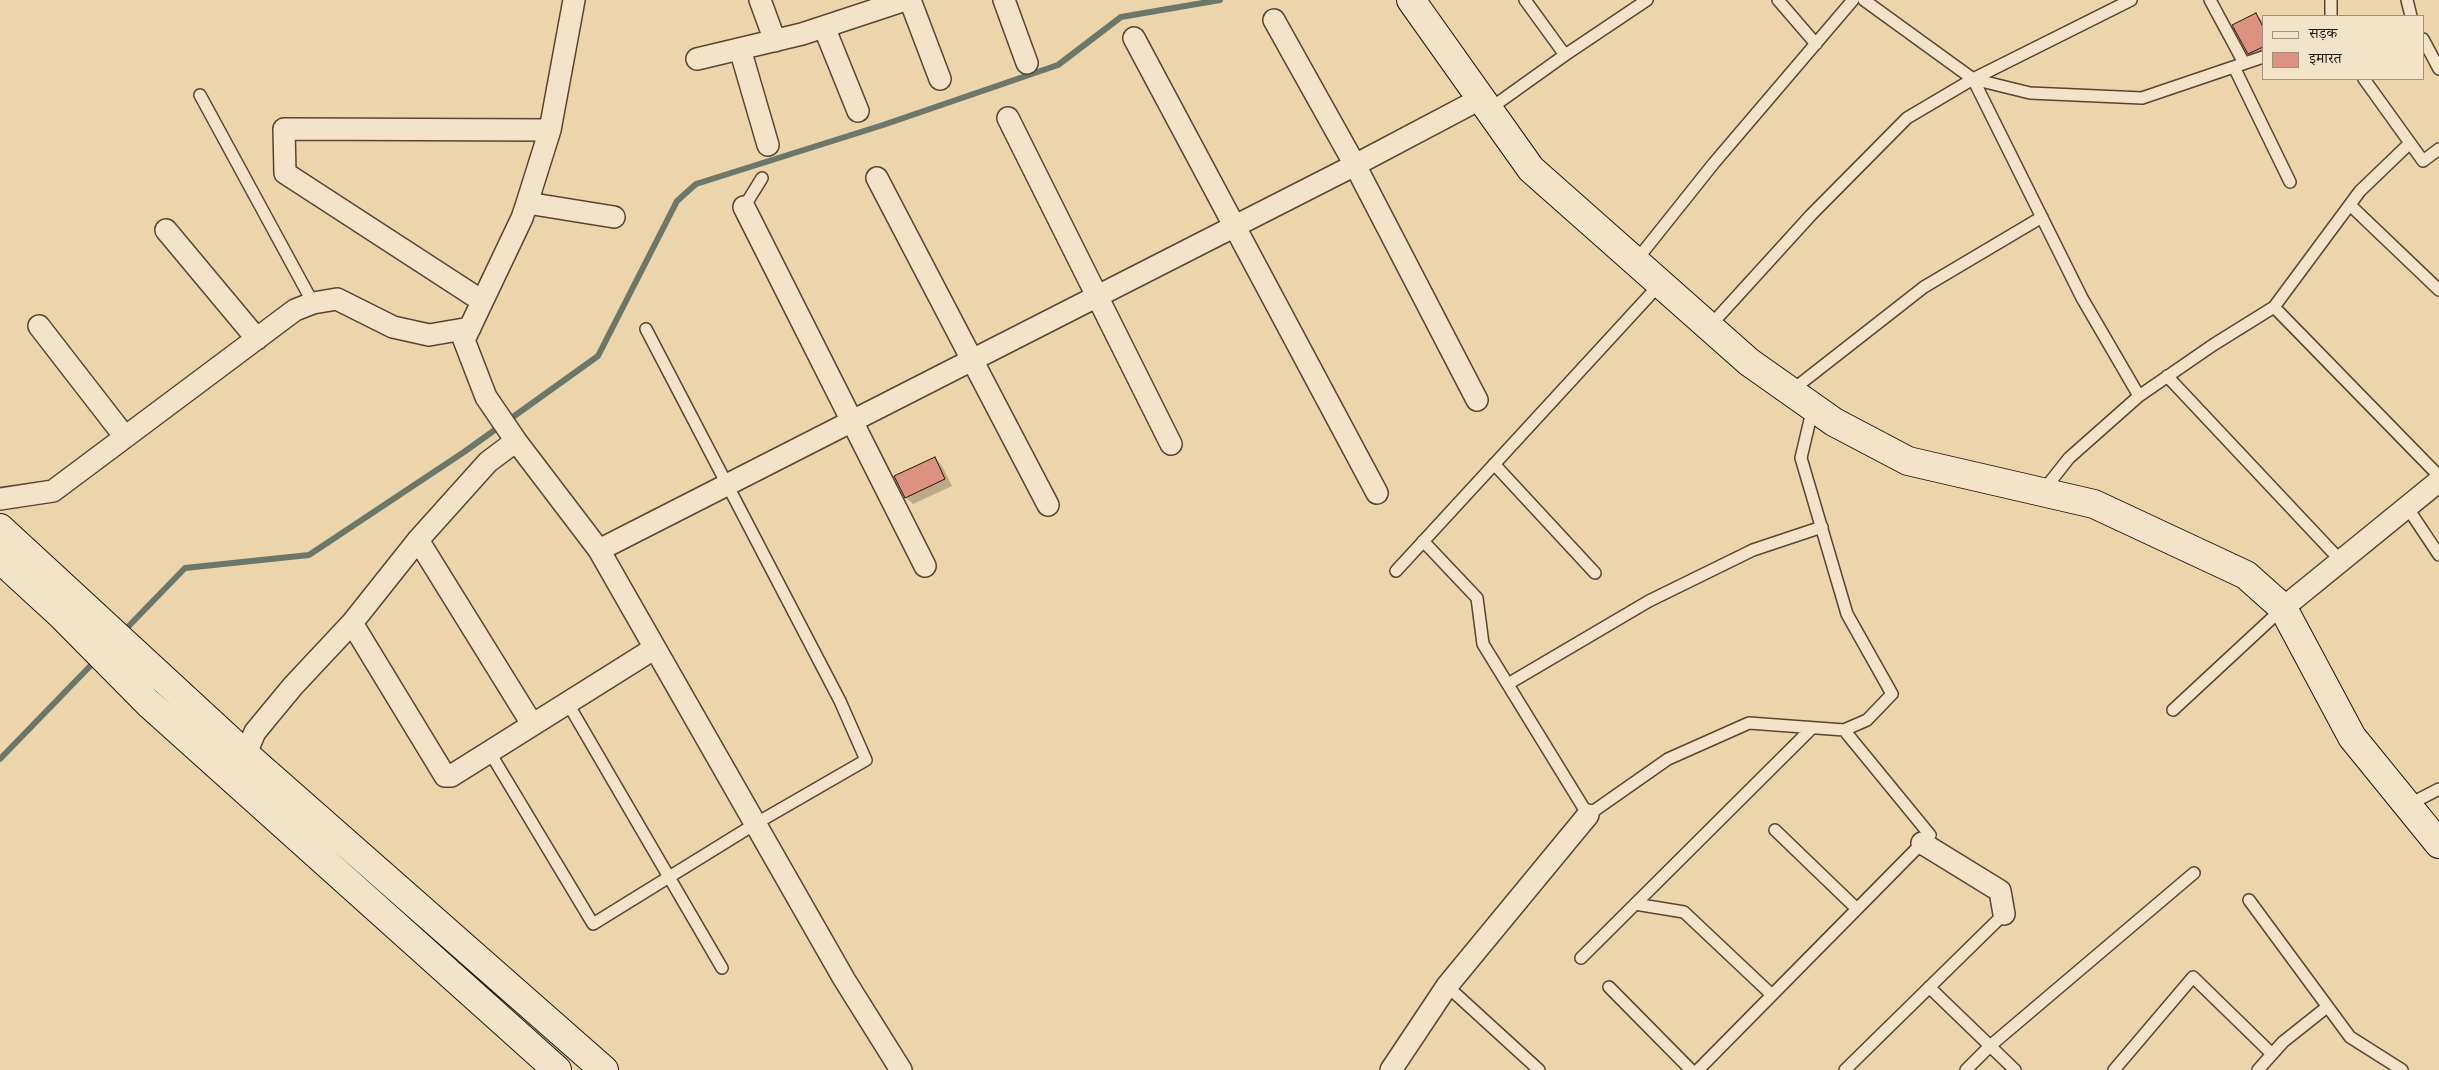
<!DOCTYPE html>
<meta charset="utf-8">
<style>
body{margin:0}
#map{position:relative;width:2439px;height:1070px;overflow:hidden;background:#ecd4ab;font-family:"Gentium Book Plus","Noto Serif Devanagari",serif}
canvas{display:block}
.legend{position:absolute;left:2262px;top:15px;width:162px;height:65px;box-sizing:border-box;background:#f3e3c8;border:1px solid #a1917c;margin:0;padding:6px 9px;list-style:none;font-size:15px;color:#251509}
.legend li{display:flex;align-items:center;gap:10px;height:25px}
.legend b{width:25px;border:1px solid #a1917c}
</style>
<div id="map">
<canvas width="2439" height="1070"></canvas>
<ul class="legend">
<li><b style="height:6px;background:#f3e3c8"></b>सड़क</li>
<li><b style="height:14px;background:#db9280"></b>इमारत</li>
</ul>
</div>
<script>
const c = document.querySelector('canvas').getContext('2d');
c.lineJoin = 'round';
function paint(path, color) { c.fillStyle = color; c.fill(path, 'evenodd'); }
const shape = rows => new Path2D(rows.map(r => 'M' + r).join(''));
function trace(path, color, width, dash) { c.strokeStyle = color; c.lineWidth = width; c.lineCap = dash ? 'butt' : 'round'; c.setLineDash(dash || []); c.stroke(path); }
paint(shape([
 [2256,15,2263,21,2263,57,2256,61,2249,53],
 [935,458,942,466,952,486,913,504,906,497]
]), '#0003');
trace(shape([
 [123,632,185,568,309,555,464,452,598,356,677,201,696,184,883,125,1058,65,1121,17,1220,0],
 [0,759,97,659]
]), '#6b7768', 6);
const building = shape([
 [2256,13,2263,27,2263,47,2248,54,2232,25,2256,13],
 [935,457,945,479,905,498,894,476,935,457]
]);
paint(building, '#db9280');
trace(building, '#251509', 1);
const lane = shape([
 [1525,0,1565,55],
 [1778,0,1816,44],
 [1864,0,1973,79,2030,93,2142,98,2263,57],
 [2210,0,2244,63],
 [2331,0,2331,16],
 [2407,0,2411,16],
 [2423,39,2439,69],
 [2234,67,2290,182],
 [1973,79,2082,298,2139,396],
 [2364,79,2423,161,2439,149],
 [200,95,313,303],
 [1488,110,1565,55,1647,0],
 [2350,205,2439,290],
 [744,207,762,178],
 [1635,262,1714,163,1853,0],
 [2274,307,2439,476],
 [1709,327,1811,215,1907,118,1973,79,2131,0],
 [2167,376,2341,561],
 [1791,391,1924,287,2042,217],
 [1494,464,1595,573],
 [2043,491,2069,458,2139,396,2213,345,2274,307,2360,191,2410,143],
 [2407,507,2439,555],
 [1423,541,1477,598,1483,644,1588,815,1668,759,1749,723,1844,730,1867,720,1892,694,1847,614,1801,458,1813,407],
 [1396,571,1660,284],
 [1508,684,1649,601,1753,550,1822,527],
 [567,702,722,968],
 [2173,710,2283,608],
 [489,751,593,924,755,824,866,760,840,701,646,329],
 [2408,805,2439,789],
 [1775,830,1857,909],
 [2249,900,2350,1037,2402,1070],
 [1635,904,1684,912,1772,995],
 [1581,958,1812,728],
 [1447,986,1539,1070],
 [1609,987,1691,1070],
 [1929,987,2015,1070],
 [1698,1070,1930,835,1844,730],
 [1845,1070,2004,914],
 [1966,1070,1990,1046,2194,873],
 [2114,1070,2193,977,2272,1054],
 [2258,1070,2283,1042,2327,1007]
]);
const street = shape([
 [574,0,550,130,527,203,522,218,464,340,486,397,516,441,599,550,844,979,901,1070],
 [760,0,775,41],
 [910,0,940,79],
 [1004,0,1027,63],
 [1274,20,1355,165,1477,400],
 [824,27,858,111],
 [1134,38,1377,493],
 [740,49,768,145],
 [697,59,802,34,905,0],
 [1008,118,1171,444],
 [877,178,1048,505],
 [527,203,614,217],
 [744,207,925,566],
 [166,230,257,339],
 [482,301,285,173,284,129,550,130],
 [39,326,125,437],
 [0,499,53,491,295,310,313,303,337,299,393,327,429,335,470,328],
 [418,540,532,724],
 [599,550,1355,165,1480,99],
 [2283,608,2439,481],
 [352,623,445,776,451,776,655,648],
 [240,767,255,732,293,686,352,623,418,540,488,462,516,441],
 [1922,843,2000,891,2004,914],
 [1391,1070,1447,986,1588,815]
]);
const secondary = shape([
 [1411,0,1531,169,1749,362,1834,422,1908,461,2094,504,2246,575,2283,608,2352,737,2439,844],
 [0,528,245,754,604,1070],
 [0,559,61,615,148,703,557,1070]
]);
trace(lane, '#574532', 14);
trace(street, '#574532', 24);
trace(secondary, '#251509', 30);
trace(lane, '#f3e3c8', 11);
trace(street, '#f3e3c8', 21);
trace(secondary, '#f3e3c8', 28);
</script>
